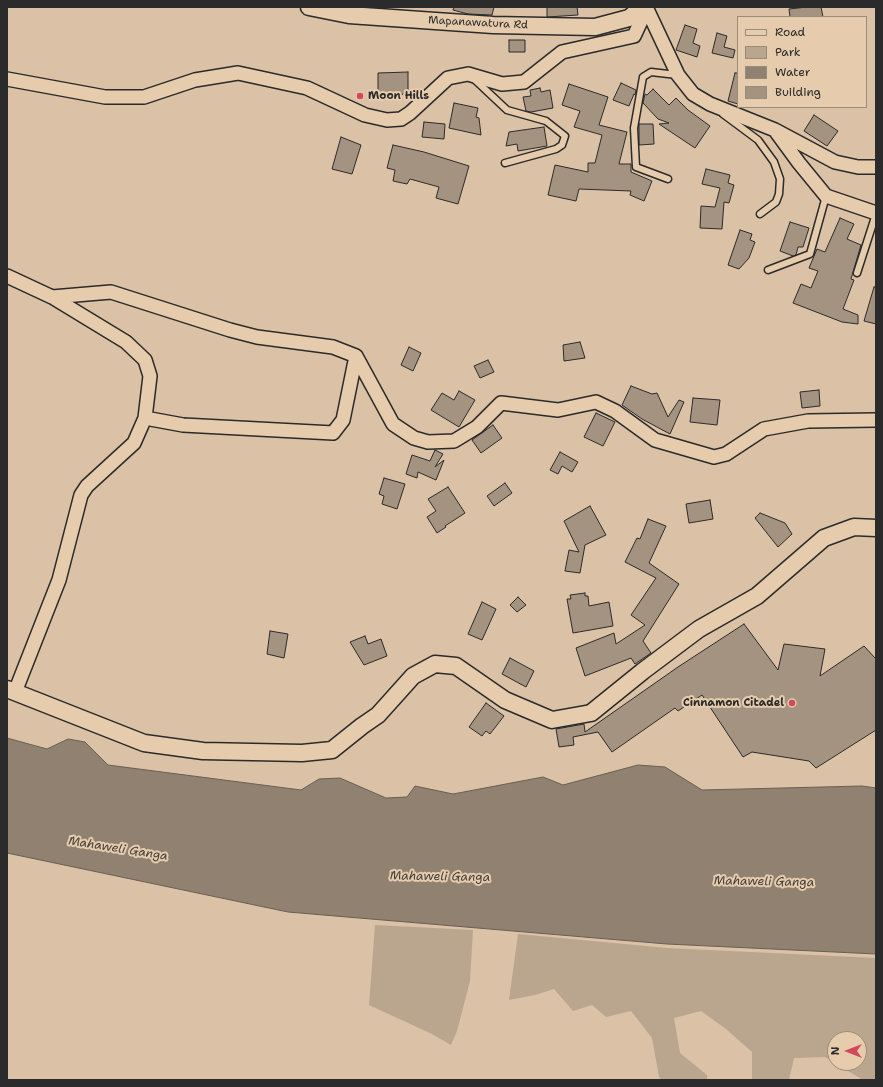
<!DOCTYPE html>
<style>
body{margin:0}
#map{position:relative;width:883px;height:1087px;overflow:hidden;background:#dbc1a5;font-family:"Shantell Sans",sans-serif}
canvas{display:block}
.frame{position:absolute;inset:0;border:8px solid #2b2b2b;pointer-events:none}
.legend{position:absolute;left:737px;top:16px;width:130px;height:92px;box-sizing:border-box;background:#e6cbad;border:1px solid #9b8b79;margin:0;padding:5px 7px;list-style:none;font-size:12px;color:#2b2b2b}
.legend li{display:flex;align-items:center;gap:8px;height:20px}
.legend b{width:20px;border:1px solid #9b8b79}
.north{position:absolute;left:827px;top:1031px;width:40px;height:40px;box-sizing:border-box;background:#e6cbad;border:1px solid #9b8b79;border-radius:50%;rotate:270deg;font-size:11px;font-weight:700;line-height:16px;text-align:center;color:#2b2b2b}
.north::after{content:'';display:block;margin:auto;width:14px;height:18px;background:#d1495b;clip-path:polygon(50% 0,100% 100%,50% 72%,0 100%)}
</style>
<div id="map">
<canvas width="883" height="1087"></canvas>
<div class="frame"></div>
<ul class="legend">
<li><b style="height:5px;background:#e6cbad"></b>Road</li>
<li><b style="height:11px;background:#baa58f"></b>Park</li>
<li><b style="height:11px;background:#908171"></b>Water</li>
<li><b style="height:11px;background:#a49380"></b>Building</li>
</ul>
<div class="north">N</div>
</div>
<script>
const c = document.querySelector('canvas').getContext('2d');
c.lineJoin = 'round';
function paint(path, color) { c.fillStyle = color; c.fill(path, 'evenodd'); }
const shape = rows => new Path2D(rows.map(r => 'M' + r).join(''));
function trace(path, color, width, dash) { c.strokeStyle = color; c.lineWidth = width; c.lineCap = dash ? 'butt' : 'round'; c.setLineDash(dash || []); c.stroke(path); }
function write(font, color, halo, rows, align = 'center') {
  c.font = font + ' "Shantell Sans",sans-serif'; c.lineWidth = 4; c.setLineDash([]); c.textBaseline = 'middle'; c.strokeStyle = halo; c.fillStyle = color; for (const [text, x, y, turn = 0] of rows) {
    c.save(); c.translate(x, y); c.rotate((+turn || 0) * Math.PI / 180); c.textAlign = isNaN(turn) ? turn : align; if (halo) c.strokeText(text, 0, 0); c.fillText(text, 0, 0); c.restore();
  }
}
paint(shape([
 [375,925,473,930,470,981,457,1031,451,1045,432,1034,369,1005],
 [518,934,667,948,876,958,876,1080,863,1080,835,1063,859,1063,859,1039,835,1039,835,1063,825,1057,794,1058,789,1080,752,1080,752,1052,726,1029,701,1011,674,1018,680,1053,707,1075,707,1080,662,1080,659,1077,652,1038,631,1011,606,1017,592,1005,573,1011,554,989,535,995,509,1000]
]), '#baa58f');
const water = shape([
 [7,738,47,749,68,739,85,742,108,765,301,790,319,779,340,778,386,798,407,797,415,786,453,794,543,777,563,785,638,765,665,767,702,790,862,786,876,788,876,954,667,944,288,912,7,853,7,738]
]);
paint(water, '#908171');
trace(water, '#685f55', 1);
const building = shape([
 [454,7,494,7,492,15,468,14,453,10,454,7],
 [547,7,577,7,578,15,547,17,547,7],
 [807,7,821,7,823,17,790,17,789,9,807,7],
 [685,25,697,29,693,43,700,46,697,57,676,50,685,25],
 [717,33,727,36,724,47,735,50,733,58,712,53,717,33],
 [509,40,525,40,525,52,509,52,509,40],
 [408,72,408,94,378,95,378,73,408,72],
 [735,73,738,73,738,104,728,101,735,73],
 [621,83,636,90,635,95,634,94,629,106,613,100,621,83],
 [569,84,608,97,599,125,627,132,619,164,631,164,631,172,652,181,644,201,630,195,631,191,579,189,576,201,548,195,555,165,588,172,588,163,595,163,602,135,574,127,580,111,562,105,569,84],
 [540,88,541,92,550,90,553,108,531,112,526,111,523,97,531,96,530,90,540,88],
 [653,89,669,105,676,98,688,110,710,126,695,148,659,124,669,123,658,119,643,103,645,94,647,95,653,89],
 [454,103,478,108,476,117,479,118,481,135,449,128,454,103],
 [814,115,838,131,827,146,804,131,814,115],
 [424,122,445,124,444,139,422,137,424,122],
 [639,124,653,124,654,144,639,145,639,124],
 [544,127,547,146,518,151,517,144,506,146,509,132,544,127],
 [341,137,361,145,352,174,332,169,341,137],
 [393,145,424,152,469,166,458,204,436,198,439,187,410,179,407,184,393,181,395,170,387,168,393,145],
 [706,169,730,175,728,183,734,185,729,203,724,202,722,229,700,228,701,206,715,207,720,188,702,184,706,169],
 [840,218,854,224,847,239,861,245,851,279,854,280,843,309,858,315,858,324,842,322,793,303,801,284,811,288,818,271,809,268,817,249,825,252,840,218],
 [790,222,809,228,803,247,798,247,796,255,793,256,780,251,790,222],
 [740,230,752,234,750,240,755,242,749,258,739,269,728,265,740,230],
 [874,287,876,287,876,324,864,321,874,287],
 [580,342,585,358,564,361,563,345,580,342],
 [409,347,421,353,413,371,401,365,409,347],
 [488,360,494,372,480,378,474,366,488,360],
 [631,386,652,394,657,393,668,417,679,400,684,402,670,434,642,419,622,405,631,386],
 [819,390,820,406,802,408,800,392,819,390],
 [459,391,475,400,459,427,431,410,442,393,454,400,459,391],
 [693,398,720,400,717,425,690,422,693,398],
 [596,413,615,422,603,446,584,437,596,413],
 [493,425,502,438,481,453,472,440,493,425],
 [435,450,443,454,435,467,444,460,436,480,418,472,417,478,406,474,412,455,430,461,435,450],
 [560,452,578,462,572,472,562,466,558,474,550,470,560,452],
 [384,478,405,484,397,509,382,504,384,496,379,494,384,478],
 [505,483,512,493,494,506,487,496,505,483],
 [448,487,465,513,445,526,446,527,437,533,427,517,436,511,428,499,448,487],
 [710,500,713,519,689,523,686,504,710,500],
 [590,506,606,535,585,545,580,573,565,571,569,550,579,552,564,521,590,506],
 [760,513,785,523,792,534,778,547,755,518,760,513],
 [648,519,666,526,649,563,679,584,643,641,651,653,635,664,631,658,585,676,576,648,614,633,616,644,645,625,631,615,656,578,625,562,637,538,640,539,648,519],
 [585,593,585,596,588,596,589,606,609,602,613,626,573,633,567,599,571,599,570,595,585,593],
 [518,597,526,605,517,612,510,605,518,597],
 [482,602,496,609,482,640,468,634,482,602],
 [744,624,778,670,784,644,825,649,820,676,864,646,876,659,876,730,816,768,809,761,752,752,743,757,702,695,678,711,675,708,612,752,598,732,573,737,574,745,559,747,556,729,584,724,585,732,678,667,744,624],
 [270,631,288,634,284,658,267,654,270,631],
 [365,636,368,644,381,639,387,656,364,665,350,642,365,636],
 [510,658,534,671,526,687,502,674,510,658],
 [486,703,504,716,490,734,486,731,482,736,469,727,486,703]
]);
paint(building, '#a49380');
trace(building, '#2b2b2b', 1);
const service = shape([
 [474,79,507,110,546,121,565,136,562,145,556,149,505,163],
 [723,114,758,140,774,162,780,179,779,194,776,202,760,214],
 [668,179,636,167,634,128,643,77,651,72,677,75],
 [768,270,810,254,826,196],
 [857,273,876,214]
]);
const minor = shape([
 [646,7,678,75,693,94,710,104,775,130,835,162,858,167,876,167],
 [7,79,105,97,144,97,195,80,238,73,307,88,365,115,387,120,401,119,410,113,448,78,468,74,502,84,524,82,562,52,634,36,641,21,645,7],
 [777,133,799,163,826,196,876,213],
 [7,276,52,297,126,342,145,360,150,376,145,418,134,443,87,486,81,495,59,580,15,692],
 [52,297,111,292,230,330,257,337,333,347,356,356,393,424,414,438,428,442,454,441,477,427,501,403,558,410,596,402,615,411,655,440,714,457,726,454,764,429,808,421,876,420],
 [145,418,183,425,333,433,343,420,356,356]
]);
const tertiary = shape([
 [309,7,349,15,493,25,595,27,629,18,642,7],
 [7,689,144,743,203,751,302,753,332,750,362,726,378,715,413,676,435,664,456,666,505,700,552,720,591,713,643,671,699,629,757,596,824,538,854,527,876,528]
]);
trace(service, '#2b2b2b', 9);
trace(minor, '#2b2b2b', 16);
trace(tertiary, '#2b2b2b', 19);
trace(service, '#e6cbad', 6);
trace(minor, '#e6cbad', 13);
trace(tertiary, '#e6cbad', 16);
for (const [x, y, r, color] of [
 [360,96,4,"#d1495b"],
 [792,703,4,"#d1495b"]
]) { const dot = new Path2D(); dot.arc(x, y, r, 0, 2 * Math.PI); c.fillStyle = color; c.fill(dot); trace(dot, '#e6cbad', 1.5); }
write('11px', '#2b2b2b', '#e6cbad', [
 ["Mapanawatura Rd",478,23,3]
]);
write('bold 11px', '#2b2b2b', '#e6cbad', [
 ["Moon Hills",368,96],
 ["Cinnamon Citadel",784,703,"right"]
], 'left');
write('italic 12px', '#44403c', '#e6cbad', [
 ["Mahaweli Ganga",118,849,9],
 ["Mahaweli Ganga",440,877,1],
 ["Mahaweli Ganga",764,882,1]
]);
</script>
